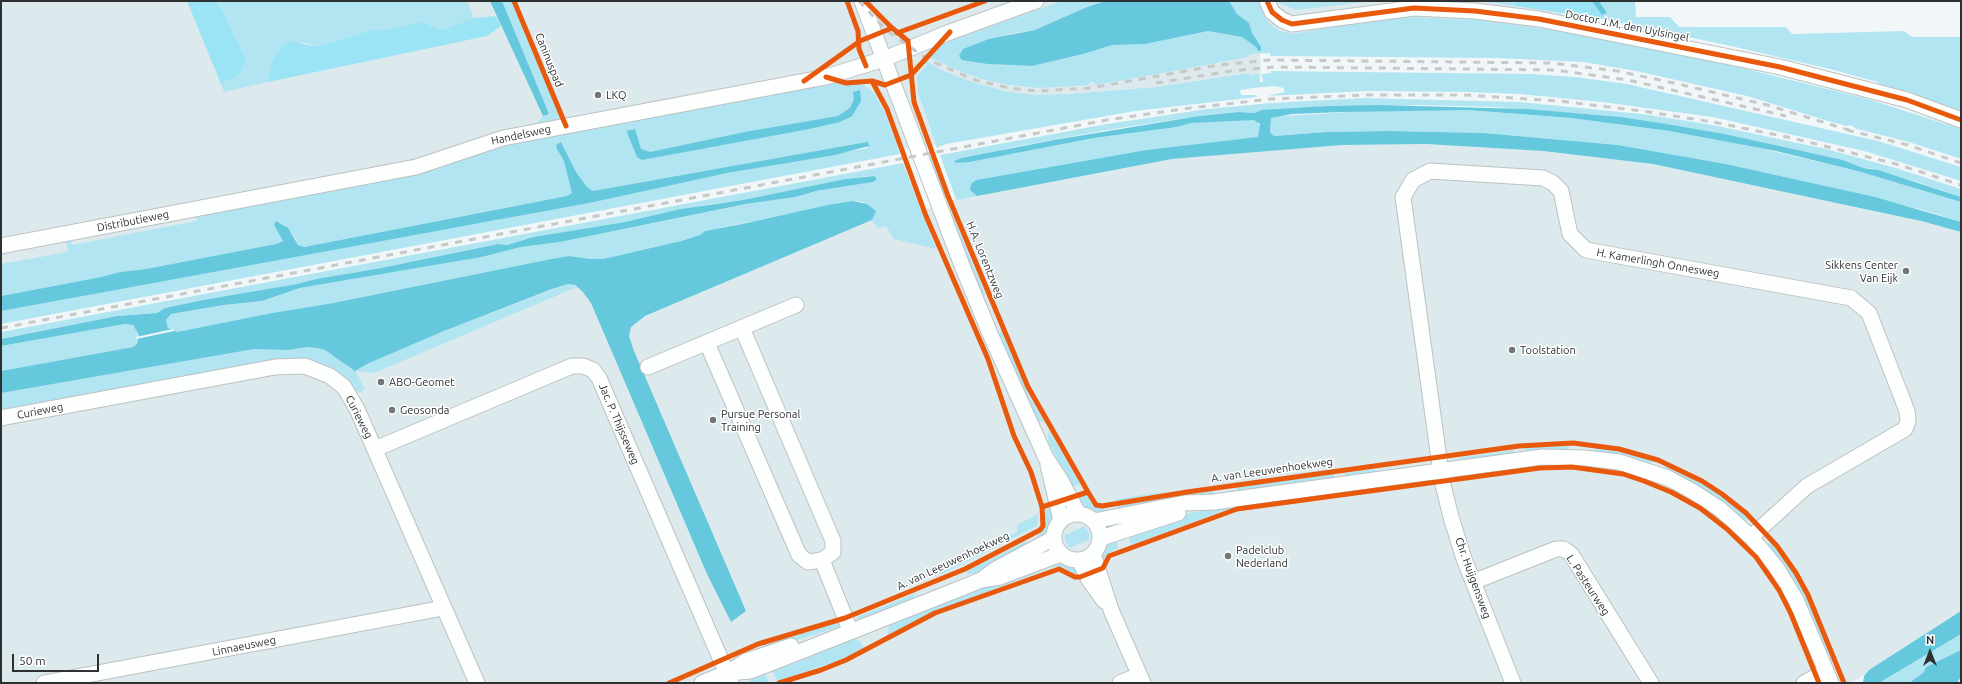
<!DOCTYPE html>
<style>
body{margin:0}
#map{position:relative;width:1962px;height:684px;overflow:hidden;background:#f1f7f8;font-family:Ubuntu,sans-serif}
canvas{display:block}
.frame{position:absolute;inset:0;border:2px solid #2d3132;pointer-events:none}
.north{position:absolute;left:1910px;top:632px;width:40px;height:40px;-webkit-text-stroke:3px #fff;paint-order:stroke;rotate:0deg;font-size:11px;font-weight:700;line-height:16px;text-align:center;color:#2d3132}
.north::after{content:'';display:block;margin:auto;width:14px;height:18px;background:#2d3132;clip-path:polygon(50% 0,100% 100%,50% 72%,0 100%)}
.scale{position:absolute;left:12px;top:654px;width:87px;height:18px;box-sizing:border-box;border:2px solid #2d3132;border-top:0;padding-left:5px;font-size:12px;line-height:14px;white-space:nowrap;color:#2d3132;-webkit-text-stroke:3px #fff;paint-order:stroke}
</style>
<div id="map">
<canvas width="1962" height="684"></canvas>
<div class="frame"></div>
<div class="north">N</div>
<div class="scale">50 m</div>
</div>
<script>
const c = document.querySelector('canvas').getContext('2d');
c.lineJoin = 'round';
function paint(path, color) { c.fillStyle = color; c.fill(path, 'evenodd'); }
const shape = rows => new Path2D(rows.map(r => 'M' + r).join(''));
function trace(path, color, width, dash) { c.strokeStyle = color; c.lineWidth = width; c.lineCap = dash ? 'butt' : 'round'; c.setLineDash(dash || []); c.stroke(path); }
function write(font, color, halo, rows, align = 'center') {
  c.font = font + ' Ubuntu,sans-serif'; c.lineWidth = 3; c.setLineDash([]); c.textBaseline = 'middle'; c.strokeStyle = halo; c.fillStyle = color; for (const [text, x, y, turn = 0] of rows) {
    c.save(); c.translate(x, y); c.rotate((+turn || 0) * Math.PI / 180); c.textAlign = isNaN(turn) ? turn : align; if (halo) c.strokeText(text, 0, 0); c.fillText(text, 0, 0); c.restore();
  }
}
paint(shape([
 [1,1,1562,1,1564,50,1260,45,1261,79,1030,108,937,145,892,150,869,146,131,271,1,296],
 [1426,144,1543,151,1653,164,1921,221,1961,232,1961,613,1851,683,1,683,1,389,581,271,645,316,872,220,905,216,956,199,1172,159,1342,145]
]), '#ddeaed');
paint(shape([
 [218,1,467,1,474,18,441,30,421,22,386,30,372,30,316,47,302,42,272,61,268,82,224,92,221,84,234,77,222,12],
 [502,1,512,1,561,119,537,123,543,116,549,114],
 [1062,1,1106,1,1087,7,1035,30,1014,33,968,47,995,65,1032,66,1083,54,1112,45,1145,44,1208,31,1242,37,1256,47,1257,51,1259,43,1252,33,1249,23,1237,14,1229,1,1259,1,1267,20,1271,25,1280,31,1292,34,1374,20,1405,17,1479,20,1554,30,1605,39,1722,63,1868,99,1961,129,1961,159,1909,142,1857,129,1850,125,1847,126,1828,121,1747,96,1636,71,1583,62,1495,58,1270,56,1270,53,1249,54,1249,57,1119,81,1095,85,1094,82,1090,82,1089,85,1039,88,1010,85,985,80,959,71,929,57,938,47,945,43],
 [1278,1,1373,1,1296,10,1279,3],
 [1477,1,1514,1,1515,6,1478,1],
 [1599,1,1635,1,1636,17,1670,17,1679,27,1786,27,1792,34,1904,31,1912,37,1961,37,1961,111,1883,87,1877,82,1834,70,1731,46,1602,19,1603,15,1607,13],
 [926,61,941,70,975,83,1008,92,1038,95,1070,94,1157,87,1250,73,1250,75,1259,74,1260,82,1263,82,1262,74,1271,73,1271,71,1532,74,1575,77,1627,84,1878,141,1961,167,1961,181,1864,151,1713,117,1602,102,1519,94,1466,92,1367,91,1268,96,1284,92,1284,88,1274,86,1253,88,1240,90,1241,95,1256,95,1257,97,1135,111,946,144,937,148,918,92,917,76,927,65,924,63],
 [835,83,862,84,874,93,885,113,900,154,1,324,1,311,291,256,497,220,727,173,868,148,865,143,861,143,593,191,587,187,576,172,562,143,557,149,564,161,571,186,572,193,567,196,304,247,298,245,295,237,284,225,276,221,275,228,281,235,283,241,276,244,146,269,120,272,101,277,1,296,1,264,68,252,66,241,71,240,72,245,197,221,196,216,438,169,479,153,521,142],
 [1365,98,1519,102,1642,114,1713,125,1826,149,1896,168,1961,189,1961,197,1917,182,1869,168,1863,168,1843,160,1725,134,1621,117,1496,107,1419,105,1327,106,1255,113,1239,112,1199,116,1107,130,1015,147,954,162,957,163,970,162,1094,138,1177,127,1191,123,1246,119,1256,120,1260,126,1259,137,1254,138,1146,150,976,180,971,190,977,196,958,200,956,199,940,155,1107,124,1207,109,1271,103],
 [1385,110,1467,110,1571,118,1669,131,1760,148,1861,172,1961,202,1961,222,1923,210,1834,188,1726,164,1618,145,1484,133,1390,131,1326,132,1274,136,1270,132,1271,118,1281,116],
 [931,156,947,199,942,197,927,157],
 [903,163,936,249,894,239,886,226,877,228,872,220,874,213,863,202,852,201,705,231,700,235,681,241,603,259,590,259,569,256,551,259,333,303,272,313,177,332,168,328,166,320,171,314,224,305,262,301,300,288,482,257,521,247,560,242,747,204,796,197,816,191,873,182,874,176,869,176,845,179,743,200,704,205,625,222,533,237,507,245,498,244,381,268,316,279,297,284,247,294,198,301,165,308,157,313,117,316,1,339,1,332],
 [953,215,969,255,986,296,981,294,966,258,951,216],
 [568,284,577,287,374,373,356,371,365,390,360,392,354,391,326,367,1,412,1,393,254,349,288,350,308,347,317,348,325,350,356,371,369,363,444,331],
 [125,324,133,325,139,335,137,344,133,347,1,371,1,346],
 [1001,330,1029,396,1045,422,1037,421,999,335],
 [1050,432,1080,484,1071,487,1048,441,1048,434],
 [1569,445,1569,448,1566,450,1528,453,1524,448],
 [1593,447,1636,455,1654,462,1648,464,1596,452],
 [1514,450,1513,454,1465,460,1464,459,1457,459,1458,458],
 [1666,466,1708,487,1738,509,1747,518,1748,520,1742,519,1728,507,1669,472,1665,467],
 [1375,469,1376,473,1345,477,1344,473],
 [1334,474,1334,479,1237,492,1236,487],
 [1213,490,1213,495,1187,499,1187,494],
 [1164,492,1165,493,1117,501,1116,499],
 [1086,495,1093,505,1105,509,1108,512,1096,513,1085,507,1077,498],
 [1170,497,1170,501,1119,511,1117,505],
 [1242,504,1242,506,1225,510,1131,545,1127,532,1184,514],
 [1052,506,1053,515,1048,529,1038,539,1038,535,1044,528,1045,510],
 [1038,514,1037,526,940,575,936,567,1017,532,1017,525],
 [1084,526,1089,532,1089,540,1070,548,1066,542,1064,536],
 [1116,537,1118,548,1106,555,1102,562,1102,553,1105,547],
 [1026,541,1028,546,974,576,973,573,968,575,967,571],
 [1770,542,1785,560,1799,582,1818,623,1832,662,1829,663,1768,545],
 [1054,562,1061,562,1072,567,1080,574,1074,574,1063,567,1053,567,1049,563],
 [1038,566,1040,572,933,612,888,636,888,634,889,623],
 [916,593,913,599,859,619,855,618],
 [840,622,839,627,765,650,763,645],
 [1961,634,1961,650,1926,667,1923,673,1909,683,1879,683],
 [853,637,861,642,864,648,840,660,777,681,773,671,811,657,809,652],
 [763,670,769,683,748,683,757,673]
]), '#b2e5f2');
paint(shape([
 [187,1,217,1,246,60,241,71,234,77,221,84],
 [1514,1,1592,1,1603,15,1602,19,1515,6],
 [496,16,501,26,487,36,268,82,272,61,282,46,290,41,316,47,372,30,386,30,421,22,441,30,474,18]
]), '#9be4f6');
paint(shape([
 [490,1,502,1,549,114,543,116],
 [1106,1,1229,1,1237,14,1249,23,1252,33,1261,47,1261,51,1258,51,1256,47,1242,37,1208,31,1145,44,1112,45,1083,54,1032,66,988,64,962,60,959,56,963,49,989,39,1035,30,1087,7],
 [1592,1,1599,1,1607,13,1602,15],
 [860,90,861,101,852,116,840,122,809,129,642,160,637,157,628,135,627,131,635,129,641,149,650,152,745,132,838,116,850,108,854,99,853,92],
 [1379,105,1527,109,1621,117,1660,123,1725,134,1843,160,1863,168,1878,170,1961,197,1961,202,1861,172,1776,151,1669,131,1571,118,1467,110,1343,112,1292,114,1271,118,1270,132,1274,136,1326,132,1390,131,1484,133,1618,145,1726,164,1875,197,1961,222,1961,232,1921,221,1653,164,1543,151,1426,144,1342,145,1172,159,977,196,970,190,971,184,976,180,1146,150,1258,137,1260,124,1254,120,1191,123,1177,127,1094,138,970,162,956,163,954,161,962,158,1054,140,1199,116,1239,112,1255,113,1262,110,1327,106],
 [561,142,576,172,587,187,593,191,861,143,868,142,869,146,835,155,727,173,589,203,1,311,1,296,101,277,120,272,146,269,276,244,283,241,274,225,276,221,288,228,298,245,304,247,567,196,572,193,564,161,557,149,556,145],
 [874,176,877,179,873,182,816,191,796,197,746,204,560,242,521,247,482,257,300,288,262,301,224,305,171,314,166,320,168,328,177,332,272,313,333,303,551,259,569,256,590,259,603,259,681,241,700,235,705,231,742,224,828,205,852,201,867,204,876,211,872,220,645,316,631,327,629,336,634,351,746,611,731,622,707,574,591,303,582,291,575,285,568,284,552,289,444,331,369,363,355,371,325,350,317,348,308,347,288,350,254,349,1,393,1,371,133,347,137,344,139,335,133,325,125,324,1,346,1,339,117,316,157,313,165,308,198,301,297,284,316,279,381,268,498,244,507,245,533,237,625,222,681,209,743,200,845,179],
 [1961,611,1961,634,1879,683,1863,683,1864,676,1869,670],
 [1961,650,1961,677,1957,683,1909,683,1923,673,1926,667]
]), '#65c8dd');
paint(shape([
 [173,329,174,331,136,339,136,337]
]), '#f1f7f8');
const minor = shape([
 [862,1,961,263,991,336,1046,458,1060,479,1078,513],
 [1267,1,1272,12,1282,20,1292,24,1414,8,1475,11,1539,19,1780,67,1907,100,1961,120],
 [1,246,416,167,503,138,826,77,884,59,950,32,1036,1],
 [742,328,833,541,833,552,822,560,850,630],
 [707,343,799,555,808,562,822,560],
 [648,367,796,305],
 [1,418,275,367,305,366,330,376,344,387,357,409,477,683],
 [375,449,572,366,583,366,593,370,599,378,731,683],
 [1048,465,1061,520],
 '1054 537a23 23 0 1 1 46 0a23 23 0 1 1-46 0Z',
 [1094,521,1185,503,1214,502,1542,457,1585,458,1619,462,1668,478,1692,491,1720,509,1751,537,1776,567,1796,600,1831,683],
 [1101,538,1178,513],
 [1093,554,1111,610,1143,683],
 [1079,560,1089,580,1104,601],
 [985,577,996,569,1054,538],
 [1473,582,1556,549,1564,549,1571,554,1651,683],
 [727,673,750,671,766,665,959,589,981,580,1000,577,1061,554],
 [44,683,443,608],
 [702,683,727,673,746,661,791,646],
 [1120,683,1139,675],
 [1513,683,1464,559,1451,517,1442,481,1403,197,1413,180,1430,171,1543,178,1553,183,1561,191,1570,234,1586,250,1851,298,1869,313,1907,411,1908,421,1905,429,1807,486,1751,537],
 [1804,683,1826,671]
]);
trace(minor, '#bcc1c1', 17);
trace(minor, '#fdfefe', 15);
trace(shape([
 [859,1,887,31,929,60,975,80,1009,88,1038,91,1091,88,1219,65,1269,60,1552,63,1617,71,1674,83,1767,105,1852,131],
 [1156,83,1231,71,1274,67,1555,70,1628,80,1786,116],
 [1847,130,1908,145,1961,163],
 [1,328,1107,120,1190,108,1271,99,1366,95,1466,95,1559,101,1642,111,1713,122,1792,138,1896,164,1961,185]
]), '#c7c8c8', 3, [7, 7]);
trace(shape([
 [514,1,566,126],
 [847,1,858,31,859,49,866,66],
 [865,1,891,27,908,41,914,102,948,196,1028,387,1088,492],
 [1267,1,1272,12,1282,20,1292,24,1414,8,1475,11,1539,19,1780,67,1907,100,1961,120],
 [897,33,985,1],
 [826,77,846,83,872,81,885,85,911,75,950,32],
 [804,81,860,41,892,28],
 [872,81,887,109,926,216,988,359,1014,436,1031,472,1042,507],
 [669,683,758,644,845,618,965,569,1040,530,1043,526,1042,507,1088,492,1096,505,1102,506,1187,492,1519,446,1573,443,1619,449,1658,460,1702,481,1722,494,1746,513,1777,546,1796,573,1808,595,1844,683],
 [779,683,821,670,846,660,935,613,1059,569,1075,577,1080,577,1103,568,1109,556,1237,509,1540,468,1572,467,1623,474,1644,481,1671,492,1700,508,1727,529,1756,557,1779,590,1791,614,1819,683]
]), '#e8590c', 5);
for (const [x, y, r, color] of [
 [598,95,4,"#727677"],
 [1906,271,4,"#727677"],
 [1512,350,4,"#727677"],
 [381,382,4,"#727677"],
 [392,410,4,"#727677"],
 [713,420,4,"#727677"],
 [1228,556,4,"#727677"]
]) { const dot = new Path2D(); dot.arc(x, y, r, 0, 2 * Math.PI); c.fillStyle = color; c.fill(dot); trace(dot, '#fff', 1.5); }
write('11px', '#2d3132', '#fff', [
 ["Doctor J.M. den Uylsingel",1627,26,11],
 ["Caninuspad",549,60,68],
 ["Handelsweg",521,135,-12],
 ["Distributieweg",133,221,-11],
 ["H.A. Lorentzweg",985,260,68],
 ["H. Kamerlingh Onnesweg",1658,263,10],
 ["Curieweg",40,411,-11],
 ["Curieweg",359,417,63],
 ["Jac. P. Thijsseweg",619,424,67],
 ["A. van Leeuwenhoekweg",1272,470,-8],
 ["A. van Leeuwenhoekweg",953,561,-25],
 ["Chr. Huijgensweg",1473,578,70],
 ["L. Pasteurweg",1588,585,57],
 ["Linnaeusweg",244,646,-11]
]);
write('11px', '#2d3132', '#fff', [
 ["LKQ",606,95],
 ["Sikkens Center",1898,265,"right"],
 ["Van Eijk",1898,278,"right"],
 ["Toolstation",1520,350],
 ["ABO-Geomet",389,382],
 ["Geosonda",400,410],
 ["Pursue Personal",721,414],
 ["Training",721,427],
 ["Padelclub",1236,550],
 ["Nederland",1236,563]
], 'left');
</script>
